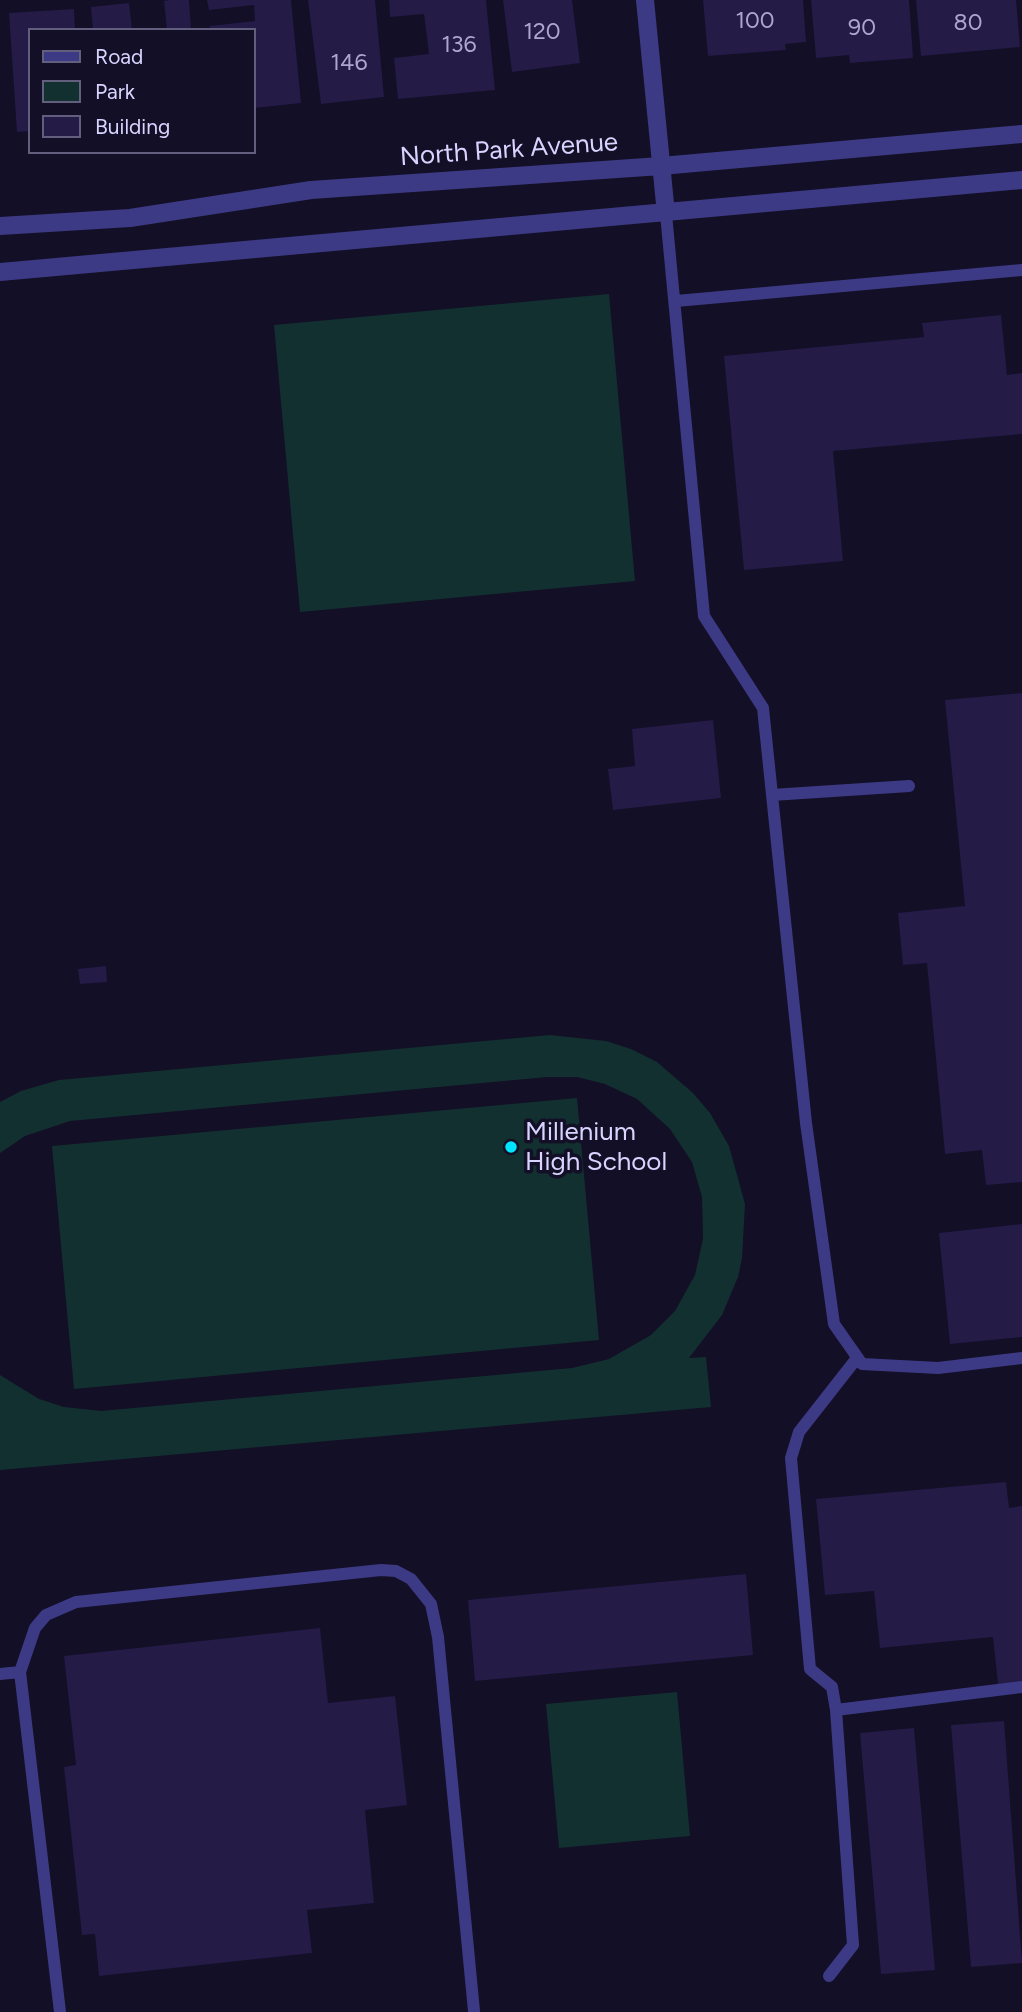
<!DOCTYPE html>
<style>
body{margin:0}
#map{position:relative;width:1022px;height:2012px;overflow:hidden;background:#130f26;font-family:Figtree,sans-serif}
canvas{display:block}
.legend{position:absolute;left:28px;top:28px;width:228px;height:126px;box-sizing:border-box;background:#130f26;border:2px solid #625e7d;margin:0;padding:9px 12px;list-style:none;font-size:21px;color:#d9d4ff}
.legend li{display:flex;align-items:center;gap:14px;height:35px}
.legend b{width:35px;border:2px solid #625e7d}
</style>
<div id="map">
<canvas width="1022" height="2012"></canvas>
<ul class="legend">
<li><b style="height:9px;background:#3d3a85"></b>Road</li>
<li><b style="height:19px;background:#12302f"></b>Park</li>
<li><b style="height:19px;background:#241b47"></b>Building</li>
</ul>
</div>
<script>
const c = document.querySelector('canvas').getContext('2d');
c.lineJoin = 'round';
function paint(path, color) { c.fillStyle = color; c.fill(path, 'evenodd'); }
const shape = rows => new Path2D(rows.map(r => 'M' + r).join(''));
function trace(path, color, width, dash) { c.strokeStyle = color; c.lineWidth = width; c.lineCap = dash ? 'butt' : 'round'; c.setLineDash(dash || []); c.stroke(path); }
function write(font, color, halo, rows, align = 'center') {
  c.font = font + ' Figtree,sans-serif'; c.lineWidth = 7; c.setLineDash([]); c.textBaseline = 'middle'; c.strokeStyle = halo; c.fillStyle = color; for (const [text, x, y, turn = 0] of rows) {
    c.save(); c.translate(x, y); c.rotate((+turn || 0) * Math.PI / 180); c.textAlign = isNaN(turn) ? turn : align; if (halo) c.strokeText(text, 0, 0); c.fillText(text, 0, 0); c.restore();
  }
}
paint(shape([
 [609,294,635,581,300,612,274,325],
 [550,1035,606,1041,631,1049,657,1062,693,1093,710,1113,729,1146,745,1204,742,1258,738,1277,722,1315,689,1358,706,1357,711,1407,0,1470,0,1375,39,1399,64,1407,101,1411,572,1368,609,1359,651,1335,675,1311,695,1275,703,1239,702,1197,692,1162,670,1129,637,1099,605,1084,577,1077,547,1077,70,1121,25,1136,0,1153,0,1102,21,1091,59,1080],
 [577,1098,599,1340,74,1389,52,1146],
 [677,1692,690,1836,559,1848,546,1704]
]), '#12302f');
paint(shape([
 [169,0,189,0,191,30,167,30,164,1],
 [207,0,291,0,301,103,254,108,254,30,210,30,210,26,255,21,254,5,209,10],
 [308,0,375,0,384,97,321,104],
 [389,0,486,0,495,90,398,99,394,58,429,54,424,14,390,17],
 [503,0,572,0,580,63,512,72],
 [703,0,803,0,806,42,785,44,786,50,708,56],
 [811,0,909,0,913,58,850,63,849,55,816,58],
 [916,0,1016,0,1020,47,921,56],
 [129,3,132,30,93,30,91,7],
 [74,9,75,30,30,30,30,131,17,132,9,13],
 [1001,315,1007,375,1022,373,1022,434,833,451,843,561,744,570,724,356,924,337,922,323],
 [1022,693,1022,1182,986,1185,982,1150,945,1154,927,963,903,965,898,913,965,906,945,700],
 [713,720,721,798,613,810,608,769,635,766,632,729],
 [106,966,107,982,80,984,78,969],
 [1022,1224,1022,1337,950,1344,939,1233],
 [1006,1482,1009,1508,1022,1506,1022,1682,998,1684,993,1637,880,1648,874,1591,825,1595,816,1499],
 [746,1574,753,1655,475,1681,468,1600],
 [320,1628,328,1703,395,1696,407,1805,365,1810,374,1903,307,1910,312,1953,99,1976,95,1934,82,1935,64,1767,76,1765,64,1656],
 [1004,1721,1022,1963,971,1967,951,1725],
 [914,1728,935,1970,881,1974,860,1733]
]), '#241b47');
trace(shape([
 [666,214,704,616,763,708,806,1123,834,1324,862,1364,938,1368,1022,1358],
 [676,301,1022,270],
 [772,795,909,786],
 [20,1672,35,1628,46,1615,76,1602,381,1570,396,1571,411,1579,431,1604,438,1637,474,2011],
 [0,1674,20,1672,60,2012],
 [836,1710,832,1687,810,1669,791,1458,799,1432,857,1358],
 [829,1976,853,1945,836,1710,1022,1687]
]), '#3d3a85', 12);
trace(shape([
 [645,0,666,214],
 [0,226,130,218,311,190,661,166,1022,134],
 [0,272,1022,180]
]), '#3d3a85', 18);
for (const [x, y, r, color] of [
 [511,1147,7,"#00e5ff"]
]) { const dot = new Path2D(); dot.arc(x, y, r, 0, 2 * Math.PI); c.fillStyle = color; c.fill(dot); trace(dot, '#130f26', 2.5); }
write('23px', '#aca6d1', null, [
 ["100",755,21],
 ["80",968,23],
 ["90",862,28],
 ["120",542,32],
 ["136",459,45],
 ["146",349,63]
]);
write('26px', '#d9d4ff', '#130f26', [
 ["North Park Avenue",509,150,-4]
]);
write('26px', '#d9d4ff', '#130f26', [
 ["Millenium",525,1132],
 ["High School",525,1162]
], 'left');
</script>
